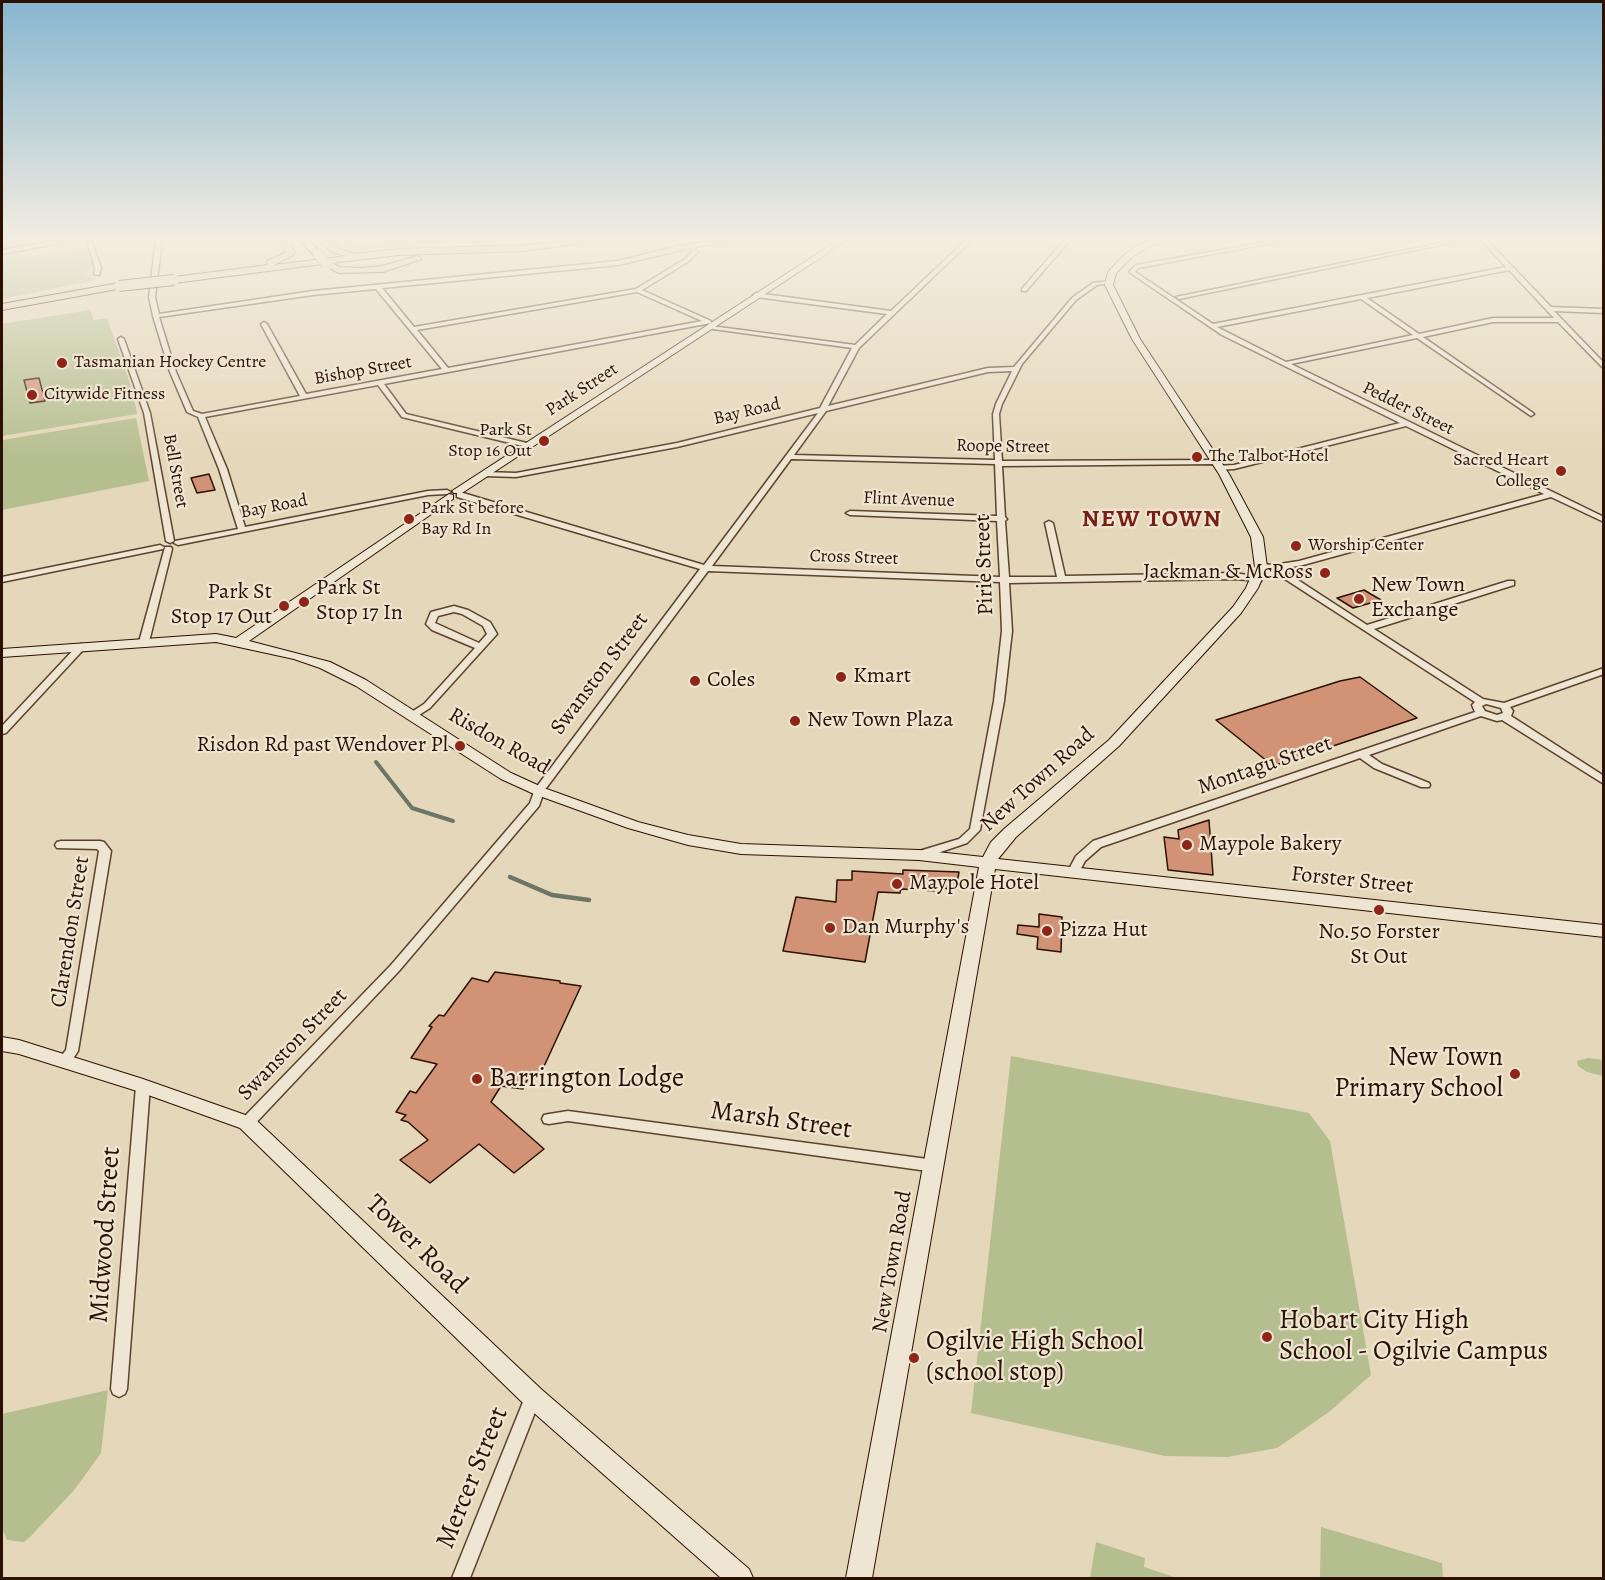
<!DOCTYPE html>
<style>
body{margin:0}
#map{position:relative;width:1605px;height:1580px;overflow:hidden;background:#e5d7b9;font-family:Alegreya,serif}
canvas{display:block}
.frame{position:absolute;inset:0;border:3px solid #2d1100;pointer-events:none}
</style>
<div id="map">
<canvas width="1605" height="1580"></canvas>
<div class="frame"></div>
</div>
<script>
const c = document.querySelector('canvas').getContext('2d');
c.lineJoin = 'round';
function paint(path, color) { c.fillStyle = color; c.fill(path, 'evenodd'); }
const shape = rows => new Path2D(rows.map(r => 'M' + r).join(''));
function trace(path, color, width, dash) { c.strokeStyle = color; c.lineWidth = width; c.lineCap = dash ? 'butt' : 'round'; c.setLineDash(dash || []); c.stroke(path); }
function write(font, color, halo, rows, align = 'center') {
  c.font = font + ' Alegreya,serif'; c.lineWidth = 4.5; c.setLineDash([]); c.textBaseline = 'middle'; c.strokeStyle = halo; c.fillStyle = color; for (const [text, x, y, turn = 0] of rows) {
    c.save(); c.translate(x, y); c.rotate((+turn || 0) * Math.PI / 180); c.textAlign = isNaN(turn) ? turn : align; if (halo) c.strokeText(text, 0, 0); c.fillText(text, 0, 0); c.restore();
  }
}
paint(shape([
 [2,239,70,239,2,250],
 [326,239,555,239,356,249,334,245],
 [86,246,92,267,83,274,97,280,2,299,2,254,16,252,28,257],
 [90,310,94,320,107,318,133,392,137,414,2,436,2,324],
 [136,418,149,481,2,510,2,440],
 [1011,1056,1309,1113,1330,1141,1371,1375,1329,1412,1277,1448,1227,1457,1165,1456,971,1413],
 [1588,1058,1603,1060,1603,1076,1587,1072,1578,1066,1577,1061],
 [108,1390,101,1453,75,1489,31,1536,24,1542,7,1540,2,1528,2,1414],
 [1321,1527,1442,1563,1443,1578,1320,1578],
 [1096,1542,1145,1558,1144,1567,1177,1578,1090,1578]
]), '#b5be8f');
trace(shape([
 [376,762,412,808,453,821]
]), '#6c7667', 4);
trace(shape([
 [510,877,552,895,589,900]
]), '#6c7667', 4.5);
const building = shape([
 [39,378,45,401,30,403,24,380,39,378],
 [209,474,215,490,197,493,191,478,209,474],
 [1364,590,1381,600,1353,608,1337,598,1364,590],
 [1360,677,1417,718,1273,766,1216,720,1340,681,1360,677],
 [1209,820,1213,875,1168,870,1164,837,1179,839,1178,830,1209,820],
 [903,870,959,872,956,889,939,888,938,891,901,889,900,893,878,892,865,962,783,951,796,897,836,902,837,880,852,880,852,871,903,874,903,870],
 [1039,914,1062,917,1061,952,1037,949,1038,937,1017,934,1018,925,1039,927,1039,914],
 [495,972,560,981,560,983,581,986,540,1075,530,1074,523,1089,501,1086,491,1102,544,1149,514,1173,479,1144,430,1183,400,1160,428,1140,408,1122,401,1120,406,1115,396,1112,410,1091,416,1093,437,1064,411,1058,432,1027,429,1026,439,1015,444,1016,472,978,488,982,495,972]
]);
paint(building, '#d29276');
trace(building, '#2d1100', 1.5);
const street = shape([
 [70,239,80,239,2,254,2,250,70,239],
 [86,239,91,239,101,268,99,275,94,274,95,268,86,239],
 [156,239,162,239,155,297,159,314,313,291,618,261,678,246,729,239,740,239,694,247,698,252,689,261,642,290,711,321,711,323,384,384,406,414,531,444,531,448,402,417,378,385,205,417,227,469,245,527,428,491,447,490,451,492,447,494,428,495,178,545,174,543,175,541,238,529,219,469,198,417,187,412,170,372,153,316,149,297,156,239],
 [690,248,692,252,685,259,636,289,414,327,382,288,618,265,690,248],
 [376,289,442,369,306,394,267,324,264,322,261,324,300,396,202,414,193,411,176,372,159,317,313,295,376,289],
 [637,292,702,321,448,368,417,330,637,292],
 [967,239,973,239,859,348,828,406,988,368,1014,367,1072,298,1093,283,1110,281,1110,283,1097,285,1076,300,1022,364,1002,404,999,414,1002,461,1216,460,1220,462,1216,464,1002,466,1005,517,1007,519,1005,521,1009,577,1057,577,1045,523,1049,521,1053,523,1065,576,1234,573,1261,577,1261,581,1234,579,1009,583,1012,631,1004,701,980,830,967,843,920,859,914,855,916,852,959,839,970,829,994,701,1002,631,1000,582,708,571,544,791,539,806,399,971,252,1127,247,1128,242,1127,240,1123,242,1119,391,965,530,803,535,789,700,569,457,497,457,493,463,493,704,565,818,413,677,447,516,477,484,476,480,474,484,472,516,473,677,443,820,408,852,348,713,329,711,328,711,326,855,345,887,314,756,297,753,295,756,293,891,311,967,239],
 [1012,371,996,404,993,414,995,460,794,455,826,411,988,372,1012,371],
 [791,459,995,464,997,516,850,511,846,513,850,515,997,521,1000,577,712,566,791,459],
 [1065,239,1071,239,1026,291,1022,291,1022,289,1065,239],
 [1284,239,1294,239,1138,268,1135,272,1213,324,1506,267,1480,239,1486,239,1551,307,1604,309,1604,313,1554,311,1604,363,1604,369,1558,322,1493,322,1423,337,1533,413,1534,414,1531,416,1417,338,1291,364,1604,517,1604,522,1551,497,1303,565,1281,569,1367,625,1508,581,1514,581,1514,585,1374,629,1483,699,1504,703,1604,668,1604,674,1510,707,1513,711,1511,716,1604,776,1604,784,1502,720,1497,721,1481,716,1369,755,1382,764,1429,783,1430,785,1429,787,1421,787,1374,768,1360,758,1101,847,1085,861,1077,876,1069,876,1067,873,1076,856,1093,841,1475,712,1472,705,1475,702,1271,570,1261,570,1257,567,1261,564,1273,565,1299,561,1544,494,1406,426,1234,469,1217,470,1217,466,1234,465,1400,423,1222,335,1129,272,1136,265,1284,239],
 [1509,270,1554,318,1493,318,1419,334,1367,298,1509,270],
 [1361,299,1413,335,1286,362,1217,327,1361,299],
 [1486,704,1501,708,1503,713,1497,715,1485,711,1482,706,1486,704],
 [1460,239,1469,239,1179,299,1176,297,1460,239],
 [121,337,124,339,150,413,174,541,170,543,166,541,144,413,118,339,121,337],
 [160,545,164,547,163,549,2,582,2,577,160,545],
 [165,547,171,547,172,549,149,642,144,645,139,642,165,547],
 [454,606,468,610,490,622,497,634,430,708,416,717,410,717,408,715,410,713,424,704,475,648,432,630,426,624,431,612,454,606],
 [454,612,462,614,483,626,487,634,479,643,435,623,438,616,454,612],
 [81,644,84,645,86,647,84,649,6,733,2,734,2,726,78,645,81,644],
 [61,841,100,841,104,842,111,851,78,1051,69,1065,64,1066,59,1065,57,1061,66,1050,99,851,97,849,57,848,55,845,57,842,61,841],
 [143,1081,148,1082,150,1086,127,1389,125,1394,119,1397,113,1394,111,1389,136,1086,138,1082,143,1081],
 [568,1111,935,1160,940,1162,942,1166,940,1170,935,1172,568,1121,549,1124,544,1123,542,1119,544,1115,549,1114,568,1111],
 [533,1389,539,1392,541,1397,470,1578,452,1578,525,1397,527,1392,533,1389]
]);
const secondary = shape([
 [840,239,849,239,462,493,454,493,452,491,840,239],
 [1159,239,1170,239,1148,247,1131,258,1116,273,1113,285,1140,339,1229,474,1263,537,1267,567,1258,588,1241,613,1119,746,1016,837,998,859,1604,925,1604,937,995,869,872,1578,846,1578,979,867,919,860,741,854,688,845,628,828,534,794,501,779,356,686,320,668,294,659,216,642,2,657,2,649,216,634,236,638,449,494,453,495,453,499,249,641,330,662,366,680,511,773,544,788,638,822,688,835,741,844,919,850,983,857,991,842,1004,829,1109,740,1233,607,1246,588,1255,567,1251,537,1219,474,1132,339,1105,285,1108,272,1125,254,1142,243,1159,239],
 [2,1037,19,1040,143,1079,254,1118,541,1389,749,1569,753,1578,721,1578,525,1405,240,1128,137,1091,19,1054,2,1051,2,1037]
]);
const primary = shape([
 [299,239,307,239,321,252,321,256,315,256,299,239]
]);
const highway = shape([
 [281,239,289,239,295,254,274,265,346,256,334,253,315,239,325,239,340,249,356,254,399,249,525,245,584,239,610,239,525,251,399,255,331,263,340,267,361,268,382,266,417,256,422,259,383,272,338,273,323,264,174,283,169,280,174,277,268,265,267,261,285,253,281,239],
 [119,283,123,284,123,288,2,310,2,304,119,283]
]);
trace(street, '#5b422e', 3);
trace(secondary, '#2d1100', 2);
trace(primary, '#2d1100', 3);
trace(highway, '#2d1100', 2);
paint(street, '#eee5d2');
paint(secondary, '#eee5d2');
paint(primary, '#e5d7b9');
paint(highway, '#e5d7b9');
const primaryBridge = shape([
 [318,254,327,265]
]);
const highwayBridge = shape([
 [119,286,174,280]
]);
trace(primaryBridge, '#2d1100', 11, []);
trace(highwayBridge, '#2d1100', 12, []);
trace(primaryBridge, '#e5d7b9', 10);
trace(highwayBridge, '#e5d7b9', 10);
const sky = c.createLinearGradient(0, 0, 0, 460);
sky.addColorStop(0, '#87b6d0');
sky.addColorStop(0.52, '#f3ede0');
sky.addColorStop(1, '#f3ede000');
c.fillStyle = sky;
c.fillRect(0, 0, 1605, 460);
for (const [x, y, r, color] of [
 [62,363,6,"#8f2418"],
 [32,395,6,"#8f2418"],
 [544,441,6,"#8f2418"],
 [1197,457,6,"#8f2418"],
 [1561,471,6,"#8f2418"],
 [409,519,6,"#8f2418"],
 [1296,546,6,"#8f2418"],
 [1325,573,6,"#8f2418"],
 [1359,599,6,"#8f2418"],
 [304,602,6,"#8f2418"],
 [284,606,6,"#8f2418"],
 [841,677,6,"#8f2418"],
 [695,681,6,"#8f2418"],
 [795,721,6,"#8f2418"],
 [460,746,6,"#8f2418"],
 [1187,845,6,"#8f2418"],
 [897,884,6,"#8f2418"],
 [1379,910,6,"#8f2418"],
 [830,928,6,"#8f2418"],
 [1047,931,6,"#8f2418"],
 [1515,1074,6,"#8f2418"],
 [477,1079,6,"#8f2418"],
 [1267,1337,6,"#8f2418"],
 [914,1358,6,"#8f2418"]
]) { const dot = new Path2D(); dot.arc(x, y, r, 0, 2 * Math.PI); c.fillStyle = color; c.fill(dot); trace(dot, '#eee5d2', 2); }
write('18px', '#2d1100', '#eee5d2', [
 ["Tasmanian Hockey Centre",74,363],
 ["Citywide Fitness",44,395],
 ["Park St",532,431,"right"],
 ["Stop 16 Out",532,452,"right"],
 ["The Talbot Hotel",1209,457],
 ["Sacred Heart",1549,461,"right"],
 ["College",1549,482,"right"],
 ["Park St before",421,509],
 ["Bay Rd In",421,530],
 ["Worship Center",1308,546]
], 'left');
write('18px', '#2d1100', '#eee5d2', [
 ["Bishop Street",363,371,-10],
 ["Park Street",582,390,-33],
 ["Pedder Street",1408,409,26],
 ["Bay Road",747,412,-13],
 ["Roope Street",1003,447,1],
 ["Bell Street",175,471,80],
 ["Flint Avenue",909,500,2],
 ["Bay Road",274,507,-11],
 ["Cross Street",854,558,2]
]);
write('22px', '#2d1100', '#eee5d2', [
 ["Pirie Street",985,565,-92],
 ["Swanston Street",600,674,-53],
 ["Risdon Road",499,742,30],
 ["Montagu Street",1265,766,-19],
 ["New Town Road",1038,780,-42],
 ["Forster Street",1352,881,6],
 ["Clarendon Street",71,932,-81],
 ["Swanston Street",293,1045,-46],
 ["New Town Road",893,1262,-80]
]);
write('22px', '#2d1100', '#eee5d2', [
 ["Jackman & McRoss",1313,573,"right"],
 ["New Town",1371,586],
 ["Exchange",1371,611],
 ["Park St",316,589],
 ["Stop 17 In",316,614],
 ["Park St",272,593,"right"],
 ["Stop 17 Out",272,618,"right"],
 ["Kmart",853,677],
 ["Coles",707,681],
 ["New Town Plaza",807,721],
 ["Risdon Rd past Wendover Pl",448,746,"right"],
 ["Maypole Bakery",1199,845],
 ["Maypole Hotel",909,884],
 ["Dan Murphy's",842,928],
 ["Pizza Hut",1059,931],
 ["No.50 Forster",1379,933,"center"],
 ["St Out",1379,958,"center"]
], 'left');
c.letterSpacing = '1.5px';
write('bold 24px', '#7a1f14', '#eee5d2', [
 ["NEW TOWN",1152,520]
]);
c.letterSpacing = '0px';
write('27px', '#2d1100', '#eee5d2', [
 ["New Town",1503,1058,"right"],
 ["Primary School",1503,1089,"right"],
 ["Barrington Lodge",489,1079],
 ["Hobart City High",1279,1321],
 ["School - Ogilvie Campus",1279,1352],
 ["Ogilvie High School",926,1342],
 ["(school stop)",926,1373]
], 'left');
write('27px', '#2d1100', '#eee5d2', [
 ["Marsh Street",781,1121,8],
 ["Midwood Street",106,1235,-86],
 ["Tower Road",416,1245,44],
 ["Mercer Street",473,1478,-68]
]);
</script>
